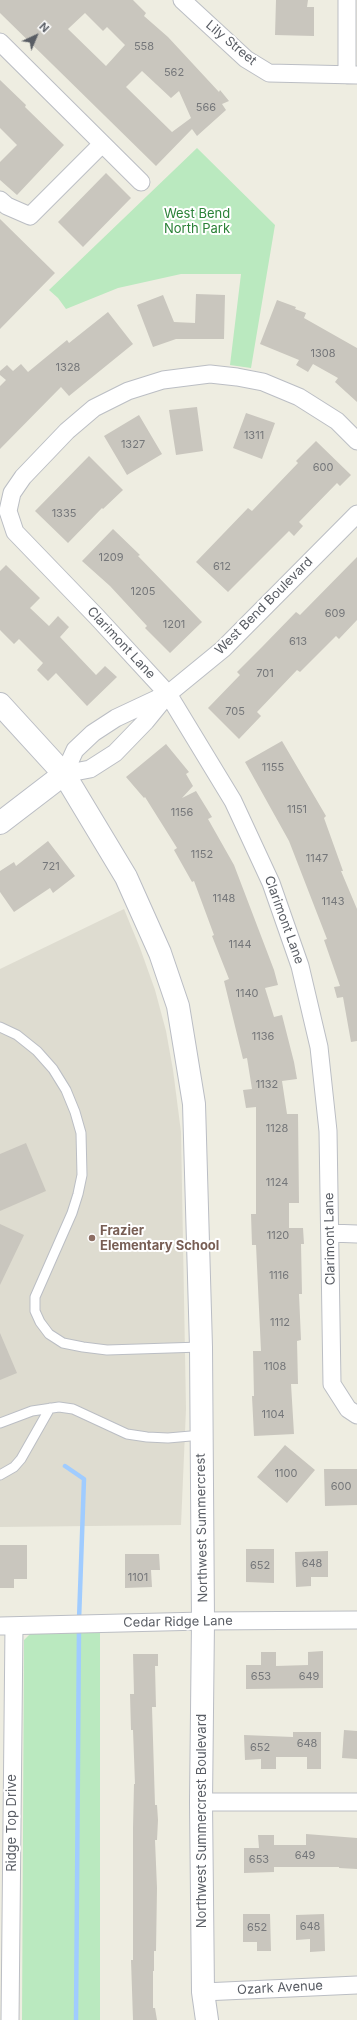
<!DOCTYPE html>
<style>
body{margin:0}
#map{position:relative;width:357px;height:2020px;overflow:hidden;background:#eeede1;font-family:Inter,sans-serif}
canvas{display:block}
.north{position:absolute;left:16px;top:16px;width:40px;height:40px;-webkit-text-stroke:3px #fff;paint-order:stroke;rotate:44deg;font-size:11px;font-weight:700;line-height:16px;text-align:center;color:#595d64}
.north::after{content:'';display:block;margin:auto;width:14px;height:18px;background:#595d64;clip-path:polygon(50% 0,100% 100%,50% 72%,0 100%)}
</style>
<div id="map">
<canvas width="357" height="2020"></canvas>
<div class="north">N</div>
</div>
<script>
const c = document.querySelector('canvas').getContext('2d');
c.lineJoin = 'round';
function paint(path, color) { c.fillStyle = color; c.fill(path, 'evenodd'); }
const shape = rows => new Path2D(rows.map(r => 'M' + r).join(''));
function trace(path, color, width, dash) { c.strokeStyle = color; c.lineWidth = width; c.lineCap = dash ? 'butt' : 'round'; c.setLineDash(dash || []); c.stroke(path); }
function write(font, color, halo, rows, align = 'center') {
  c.font = font + ' Inter,sans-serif'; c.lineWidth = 4; c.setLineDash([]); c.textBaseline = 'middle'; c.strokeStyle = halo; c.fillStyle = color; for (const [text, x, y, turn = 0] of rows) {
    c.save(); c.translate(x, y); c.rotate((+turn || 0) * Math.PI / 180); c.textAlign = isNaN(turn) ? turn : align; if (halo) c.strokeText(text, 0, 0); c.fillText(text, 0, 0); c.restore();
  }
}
paint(shape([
 [124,909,140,948,155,990,166,1031,173,1070,181,1132,186,1409,181,1525,0,1527,0,969]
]), '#dedcd0');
paint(shape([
 [197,148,275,225,251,368,230,365,241,274,181,274,118,288,66,309,58,298,49,290],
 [100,1630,100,2020,22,2020,24,1640,30,1634]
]), '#bae9bf');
trace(shape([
 [65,1466,84,1479,79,1620],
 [76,2020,79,1627]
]), '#a0ccff', 4.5);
paint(shape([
 [0,0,133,0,146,13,144,16,168,37,219,92,220,90,229,101,222,104,226,110,197,136,192,129,156,166,0,13],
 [85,13,103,31,107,27,125,45,106,66,68,29],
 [142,71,171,98,179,91,191,118,172,132,126,87],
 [276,0,308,0,307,7,314,7,314,36,275,35],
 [0,80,26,105,25,107,64,145,17,195,0,180,0,162,17,145,0,128],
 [106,173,131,198,83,247,58,222],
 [0,219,55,273,0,329],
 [196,294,225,295,224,339,176,339,153,347,137,305,163,295,174,322,195,323],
 [277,300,296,307,295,309,306,313,304,318,357,348,357,402,335,382,338,378,313,364,308,372,296,365,299,360,260,344],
 [108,312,133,344,69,396,61,387,0,449,0,386,6,380,0,375,0,371,7,365,13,371,21,364,28,372,67,340,69,343],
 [197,407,203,451,176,455,169,410],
 [246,413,275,423,262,459,233,448],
 [139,415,162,454,127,475,104,436],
 [316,441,351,475,340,486,337,483,299,522,303,526,294,536,289,531,228,592,196,562,248,508,252,511,298,463,296,461],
 [89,456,123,490,103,509,102,508,68,543,35,511],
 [113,529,140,555,138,556,202,622,170,653,145,628,147,626,110,586,82,561],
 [357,557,357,620,339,639,336,636,300,672,297,670,257,712,261,716,239,739,208,708,240,675,237,672,262,647,296,612,300,615],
 [6,565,40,598,30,608,49,626,58,616,69,627,60,637,96,675,105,666,117,677,87,706,56,673,48,681,37,670,43,663,19,639,14,644,0,630,0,571],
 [282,741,326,816,324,818,343,871,341,871,357,909,357,1041,351,1042,343,997,337,998,334,987,340,986,324,940,327,939,289,841,245,762],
 [166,744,189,772,186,774,193,786,182,798,196,791,212,817,208,819,234,865,274,970,278,985,265,988,274,1017,282,1015,294,1062,297,1079,282,1081,287,1114,298,1114,299,1203,289,1203,289,1228,303,1228,304,1244,301,1244,302,1294,299,1294,301,1340,297,1341,298,1384,291,1384,294,1434,254,1436,252,1396,254,1396,253,1351,261,1351,256,1245,252,1245,251,1214,256,1214,256,1107,246,1108,243,1090,252,1089,247,1058,243,1059,224,981,229,979,212,936,214,935,194,881,192,882,174,850,177,848,145,797,144,798,126,777],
 [48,841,75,876,53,893,50,888,14,912,0,892,0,871,14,862,16,866],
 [26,1143,46,1191,0,1211,0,1154],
 [0,1224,24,1235,0,1285],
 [0,1333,17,1373,0,1380],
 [285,1445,315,1470,287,1503,257,1477],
 [324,1469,357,1469,357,1505,325,1506],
 [0,1545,27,1545,27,1579,14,1579,14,1588,0,1588],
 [246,1549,274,1549,274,1583,246,1582],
 [328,1551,328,1577,311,1577,311,1586,296,1587,295,1552],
 [125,1554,159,1554,160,1570,151,1570,152,1587,125,1588],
 [323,1651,323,1688,246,1689,246,1665,261,1665,261,1652,276,1652,276,1666,308,1665,308,1652],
 [133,1654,158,1654,158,1666,155,1666,156,1707,152,1707,155,1805,157,1805,158,1820,157,1840,155,1840,157,1888,156,1951,154,1951,154,1971,153,1971,153,2008,155,2008,157,2020,133,2020,131,1960,133,1960,133,1828,134,1784,135,1784,133,1730,131,1730,130,1694,134,1694],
 [344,1730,357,1731,357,1759,342,1758],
 [293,1732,321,1732,321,1769,307,1769,307,1757,276,1757,276,1769,261,1769,261,1759,245,1760,244,1735,293,1737],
 [306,1834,357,1838,357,1869,339,1868,339,1867,274,1867,274,1872,244,1873,244,1848,259,1848,258,1835,274,1835,274,1845,306,1845],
 [243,1914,270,1914,271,1951,257,1951,257,1942,243,1942],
 [324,1914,325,1951,310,1952,310,1939,296,1940,296,1915]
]), '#c9c6be');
const lane = shape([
 [0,1027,17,1035,37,1051,53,1069,66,1090,75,1112,81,1133,82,1175,78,1194,72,1213,35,1297,35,1311,40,1322,49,1334,63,1343,83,1347,107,1350,201,1347],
 [0,1423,32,1411,59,1407,73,1409,127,1434,147,1437,168,1438,202,1435],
 [0,1475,14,1467,21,1459,50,1408]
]);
const street = shape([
 [182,0,246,59,269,73,357,75],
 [347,0,347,75],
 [0,42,141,182],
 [0,200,7,206,30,216,102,144],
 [357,441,337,421,299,397,263,382,237,377,210,374,163,380,128,391,94,408,67,431,23,477,12,493,8,511,15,532,96,616,168,694,233,801,271,883,300,966,319,1047,328,1131,332,1384,348,1409,357,1415],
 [64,774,90,769,115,753,146,721,168,694,223,649,357,514],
 [64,774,75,750,93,733,116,718,165,695],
 [330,1233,357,1234],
 [0,1626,203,1621,357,1620],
 [201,1802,357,1802],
 [203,1992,357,1985],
 [10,2020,14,1626]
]);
const secondary = shape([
 [0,704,64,774,126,877,160,953,178,1006,194,1104,201,1347,203,1621,201,1802,203,1992,207,2020],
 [0,823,64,774]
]);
trace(lane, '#bbbec4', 11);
trace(street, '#bbbec4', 19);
trace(secondary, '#babdc4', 24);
trace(lane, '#fff', 9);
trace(street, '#fff', 17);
trace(secondary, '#fff', 22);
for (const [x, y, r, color] of [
 [92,1238,4,"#8d6e63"]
]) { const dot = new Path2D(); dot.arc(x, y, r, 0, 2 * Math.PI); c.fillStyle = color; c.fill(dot); trace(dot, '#fff', 1.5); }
write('11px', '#75777a', null, [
 ["558",144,47],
 ["562",174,73],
 ["566",206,108],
 ["1308",323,354],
 ["1328",68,368],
 ["1311",254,436],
 ["1327",133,445],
 ["600",323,468],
 ["1335",64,514],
 ["1209",111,558],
 ["612",222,567],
 ["1205",143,592],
 ["609",335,614],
 ["1201",174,625],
 ["613",298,642],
 ["701",265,674],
 ["705",235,712],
 ["1155",273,768],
 ["1151",297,810],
 ["1156",182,813],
 ["1152",202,855],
 ["1147",317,859],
 ["721",51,867],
 ["1148",224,899],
 ["1143",333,902],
 ["1144",240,945],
 ["1140",247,994],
 ["1136",263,1037],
 ["1132",267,1085],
 ["1128",277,1129],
 ["1124",277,1183],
 ["1120",278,1236],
 ["1116",279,1276],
 ["1112",280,1323],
 ["1108",275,1367],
 ["1104",273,1415],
 ["1100",286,1474],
 ["600",341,1487],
 ["648",312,1564],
 ["652",260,1566],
 ["1101",138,1578],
 ["653",261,1677],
 ["649",309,1677],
 ["648",307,1744],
 ["652",260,1748],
 ["649",305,1856],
 ["653",259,1860],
 ["648",310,1927],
 ["652",257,1928]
]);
write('13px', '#595d64', '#fff', [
 ["Lily Street",231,43,40],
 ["West Bend Boulevard",264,606,-45],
 ["Clarimont Lane",121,643,47],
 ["Clarimont Lane",284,920,70],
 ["Clarimont Lane",330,1239,-91],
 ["Northwest Summercrest",202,1528,-91],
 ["Cedar Ridge Lane",178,1622,-1],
 ["Northwest Summercrest Boulevard",202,1821,-90],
 ["Ridge Top Drive",12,1823,-90],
 ["Ozark Avenue",280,1988,-3]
]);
write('13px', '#2b8238', '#fff', [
 ["West Bend",197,214],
 ["North Park",197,229]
]);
write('bold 13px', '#785e54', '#fff', [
 ["Frazier",100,1231],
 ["Elementary School",100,1246]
], 'left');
</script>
